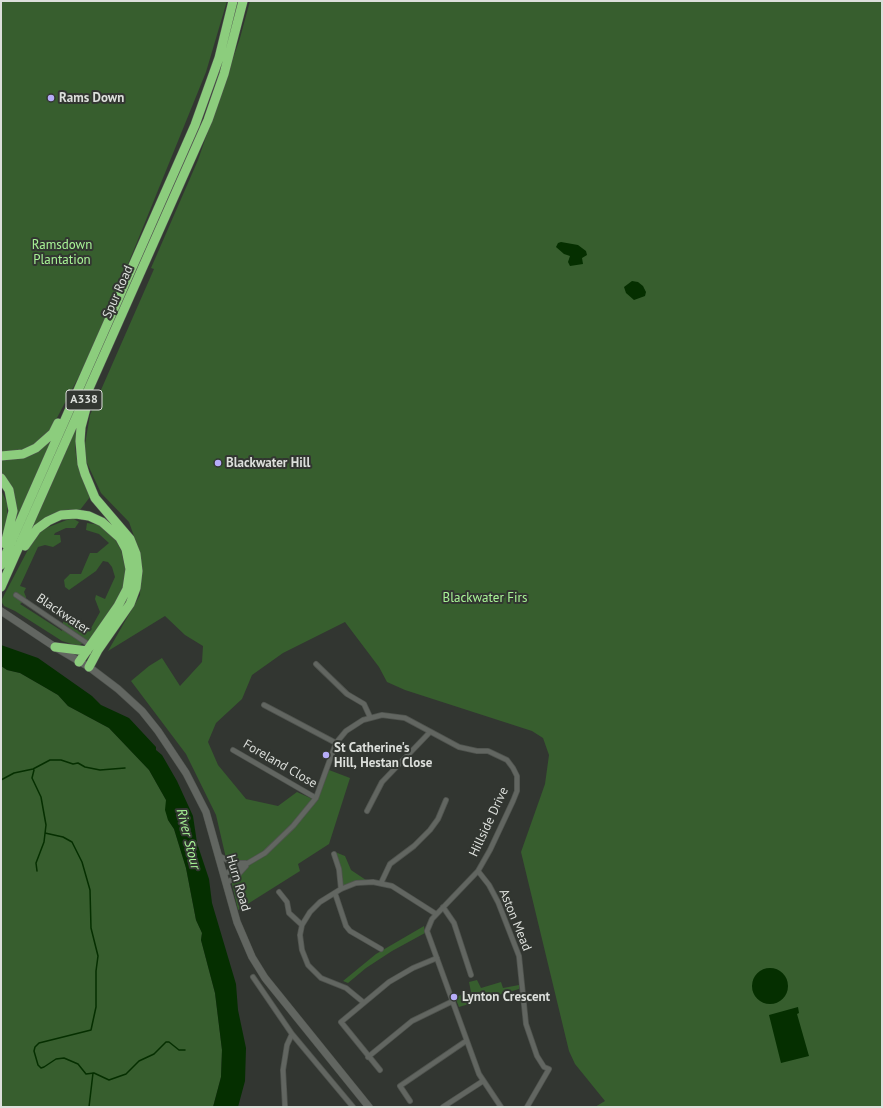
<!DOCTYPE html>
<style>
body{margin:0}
#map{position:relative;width:883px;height:1108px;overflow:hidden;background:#323631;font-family:"PT Sans",sans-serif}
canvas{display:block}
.frame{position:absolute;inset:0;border:2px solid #dcdfdb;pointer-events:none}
</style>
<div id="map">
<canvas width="883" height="1108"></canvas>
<div class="frame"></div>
</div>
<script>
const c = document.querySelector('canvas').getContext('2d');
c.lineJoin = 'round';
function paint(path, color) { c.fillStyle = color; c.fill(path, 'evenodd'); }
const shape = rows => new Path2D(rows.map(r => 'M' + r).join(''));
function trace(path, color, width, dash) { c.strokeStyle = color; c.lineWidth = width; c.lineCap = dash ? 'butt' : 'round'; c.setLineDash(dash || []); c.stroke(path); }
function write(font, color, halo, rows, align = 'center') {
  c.font = font + ' "PT Sans",sans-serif'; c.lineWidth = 4; c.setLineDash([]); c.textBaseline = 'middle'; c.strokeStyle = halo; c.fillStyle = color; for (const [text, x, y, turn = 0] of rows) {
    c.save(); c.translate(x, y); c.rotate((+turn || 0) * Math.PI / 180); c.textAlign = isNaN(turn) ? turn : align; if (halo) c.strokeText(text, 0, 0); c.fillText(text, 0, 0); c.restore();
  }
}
paint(shape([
 [1,1,227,1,206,72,94,348,50,431,29,449,1,453],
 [250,1,882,1,882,1107,595,1107,605,1101,575,1064,569,1051,521,852,545,784,549,755,543,738,532,731,405,690,387,682,379,667,345,622,283,653,252,675,242,699,216,723,208,742,218,765,246,799,278,806,297,792,317,801,329,770,350,778,329,844,298,864,300,871,238,910,216,815,186,754,131,681,149,666,162,658,180,686,202,662,203,646,185,635,165,616,108,651,140,595,141,556,129,522,101,493,87,463,84,450,90,415,154,269,151,268,198,160,240,38],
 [75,430,78,431,75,448,78,467,90,497,80,510,32,526],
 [52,438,18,518,16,518,1,474,1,459],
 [1,490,7,503,7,518,1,537],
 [72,518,79,522,75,528,66,528,55,533,54,535,60,535,61,542,53,547,45,545,38,547,20,586,26,588,24,592,26,597,26,600,20,604,62,631,63,622,66,620,70,622,83,631,90,630,100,612,95,599,96,595,105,599,115,577,112,567,108,562,103,561,96,571,69,590,65,587,64,580,70,574,81,574,90,553,97,553,109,543,99,534,86,530,87,523,101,525,113,536,121,550,126,571,124,586,117,603,92,638,78,646,62,641,15,611,4,606,1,601,32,542,38,534,46,528],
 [1,666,7,670,20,673,46,688,58,695,68,706,109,728,149,770,166,800,168,820,174,829,186,868,196,920,202,933,201,940,215,993,222,1050,221,1077,213,1107,1,1107],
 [335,852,345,856,351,870,366,880,343,886,341,871],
 [424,926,425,933,392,951,366,968,348,983,343,981,376,954],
 [477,980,481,988,501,982,503,988,519,985,519,989,459,1007,455,997,471,992,469,982]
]), '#375e2e');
paint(shape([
 [561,242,578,245,586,251,587,255,582,258,583,264,570,266,568,262,570,256,564,254,556,247,558,243],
 [632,281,638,282,643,286,646,292,645,296,634,300,626,293,624,287],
 [1,645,38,658,92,696,101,705,129,718,156,747,156,750,162,755,177,781,193,816,197,843,209,879,212,903,236,984,238,1010,246,1048,245,1081,238,1107,213,1107,221,1077,222,1050,215,993,201,940,202,933,196,920,186,868,174,829,168,820,165,810,166,800,149,770,109,728,68,706,58,695,46,688,20,673,7,670,1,666],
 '752 986a18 18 0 1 1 36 0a18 18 0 1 1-36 0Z',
 [798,1007,799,1013,797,1014,809,1056,781,1063,769,1015]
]), '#052f00');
trace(shape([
 [34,770,32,778,41,797,46,825,44,842,36,863,37,871],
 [1,780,14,773,33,769,50,760,61,760,73,764,78,763,85,767,100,770,125,768],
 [45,833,63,837,72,842,82,862,90,890,91,928,98,956,96,971,96,1007,91,1030,39,1043,35,1047,34,1051,38,1065,41,1068,44,1067,56,1059,64,1058,78,1064,86,1074,94,1073,109,1080,126,1074,139,1061,154,1054,166,1042,169,1042,179,1050,185,1050],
 [89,1107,93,1073]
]), '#052f00', 1.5);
const street = shape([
 [16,595,91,646],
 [316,664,347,694,364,704,370,717],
 [264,705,336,743],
 [233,750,316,798],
 [367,811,382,782,430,732],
 [334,854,339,869,341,889],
 [218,855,232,863,246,863],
 [478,871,489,885,498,902,519,956,526,1024,537,1056,544,1067,549,1069,527,1107],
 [224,874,248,863,265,853,293,826,316,798,336,743,346,731,363,720,382,715,405,718,459,747,477,751,488,751,507,760,513,768,517,776,517,791,513,801,490,850,478,871,432,919,427,931,479,1074,501,1107],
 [226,883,236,877,246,866],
 [381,883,390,864,414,846,430,830,438,819,446,800],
 [279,892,287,902,289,913,302,925],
 [335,893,346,926,350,931,381,949],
 [443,907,454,923,471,975],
 [253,977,292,1034,353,1107],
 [363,1002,346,988,321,978,308,965,302,950,300,935,302,925,310,912,320,902,341,889,356,883,373,882,392,886,436,914],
 [368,1057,412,1021,453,1001],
 [380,1070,341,1022,389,982,413,968,437,958],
 [410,1101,400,1086,466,1041],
 [285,1107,283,1070,287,1045,292,1034],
 [443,1107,483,1081]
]);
const secondary = shape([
 [1,611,55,647,89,667,118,689,142,711,158,731,186,773,206,812,237,922,252,957,265,978,369,1107]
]);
const highway = shape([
 [86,408,81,427,80,441,82,464,85,474,95,498,130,539,136,554,138,571,136,588,130,604,98,650,89,667],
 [1,456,23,454,36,448,53,433,58,423],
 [1,478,9,490,13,511,5,544],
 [25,546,37,529,48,521,61,515,76,514,89,516,102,522,120,538,126,549,130,569,127,589,118,606,79,662],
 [1,565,195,125,219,58,233,1],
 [1,587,208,120,224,74,243,1],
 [55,647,87,651]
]);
trace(street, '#50544f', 6);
trace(secondary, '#50544f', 8);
trace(highway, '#50544f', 10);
trace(street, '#626661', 4.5);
trace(secondary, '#626661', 7);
trace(highway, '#8ccd7d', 9);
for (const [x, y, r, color] of [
 [51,98,4,"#b6acf8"],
 [218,463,4,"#b6acf8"],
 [326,755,4,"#b6acf8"],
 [454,997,4,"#b6acf8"]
]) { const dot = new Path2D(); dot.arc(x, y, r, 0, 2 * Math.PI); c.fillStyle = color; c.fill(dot); trace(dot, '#323631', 1.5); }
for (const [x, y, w] of [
 [84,400,36]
]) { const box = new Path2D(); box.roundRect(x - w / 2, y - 10, w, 20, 3); c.fillStyle = '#323631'; c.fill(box); trace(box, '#dcdfdb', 1); }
write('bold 12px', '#dcdfdb', null, [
 ["A338",84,400]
]);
write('bold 13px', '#dcdfdb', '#323631', [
 ["Rams Down",59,98],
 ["Blackwater Hill",226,463],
 ["St Catherine's",334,748],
 ["Hill, Hestan Close",334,763],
 ["Lynton Crescent",462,997]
], 'left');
write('13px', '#a9f497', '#323631', [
 ["Ramsdown",62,245],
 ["Plantation",62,260],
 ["Blackwater Firs",485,598]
]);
write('13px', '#dcdfdb', '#323631', [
 ["Spur Road",118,292,-66],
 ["Blackwater",63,614,34],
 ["Foreland Close",280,764,30],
 ["Hillside Drive",489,822,-65],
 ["Hurn Road",238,883,74],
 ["Aston Mead",515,920,68]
]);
write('italic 14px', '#a8f497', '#323631', [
 ["River Stour",188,839,76]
]);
</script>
